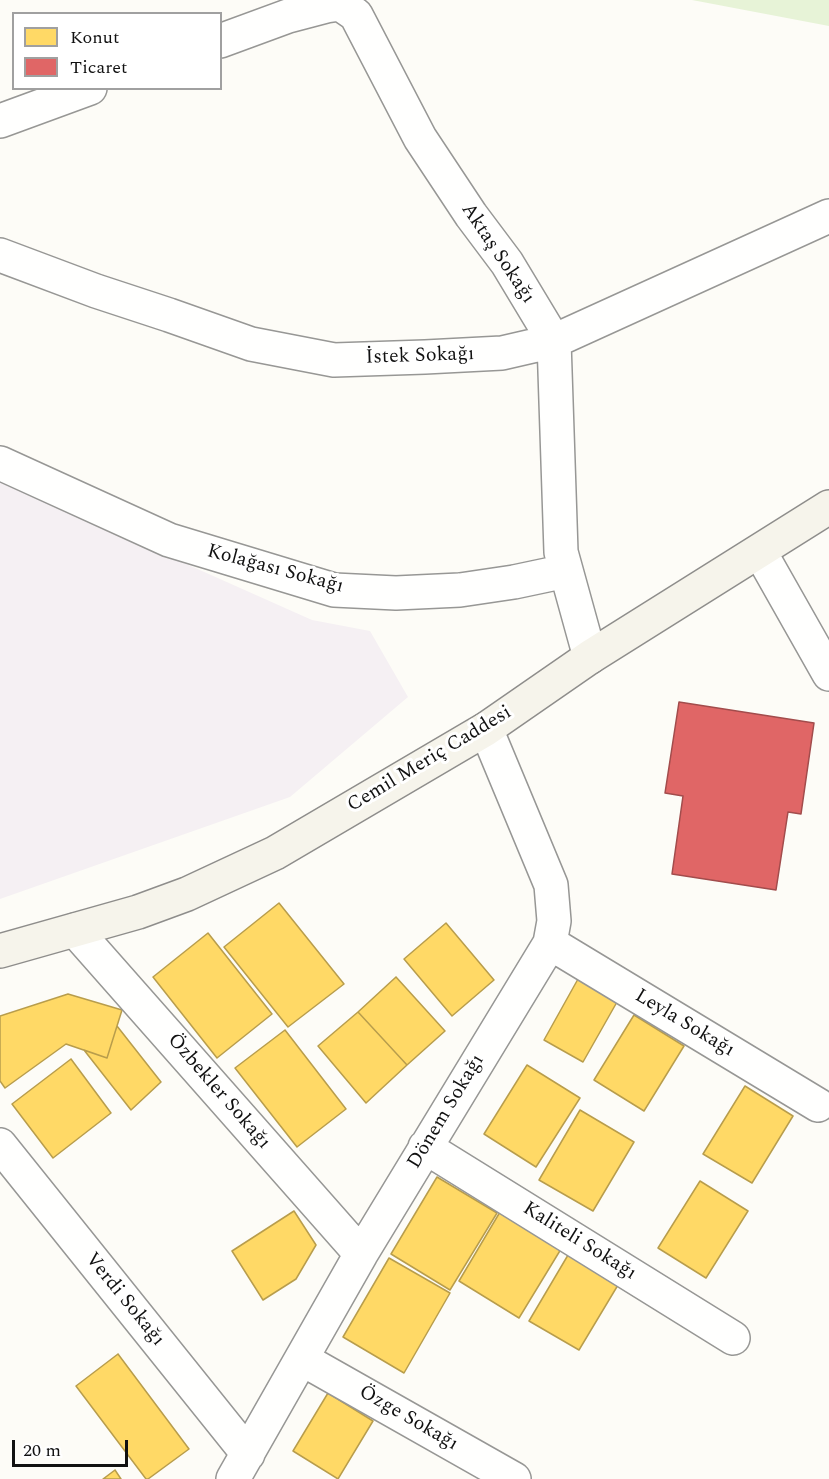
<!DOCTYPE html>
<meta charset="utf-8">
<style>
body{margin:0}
#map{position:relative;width:829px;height:1479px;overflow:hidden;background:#fdfcf7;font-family:Spectral,serif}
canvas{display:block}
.legend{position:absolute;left:12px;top:12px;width:210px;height:78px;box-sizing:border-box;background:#fff;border:2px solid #a0a0a0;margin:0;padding:8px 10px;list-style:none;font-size:18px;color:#111}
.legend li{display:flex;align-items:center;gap:12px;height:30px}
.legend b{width:30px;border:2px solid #a0a0a0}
.scale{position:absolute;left:12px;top:1440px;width:116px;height:27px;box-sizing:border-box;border:3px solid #111;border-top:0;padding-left:8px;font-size:18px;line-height:21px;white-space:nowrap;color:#111;-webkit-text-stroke:4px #fff;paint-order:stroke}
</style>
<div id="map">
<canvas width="829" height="1479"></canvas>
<ul class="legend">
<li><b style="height:16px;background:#ffd966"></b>Konut</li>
<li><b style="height:16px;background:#e06666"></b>Ticaret</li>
</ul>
<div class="scale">20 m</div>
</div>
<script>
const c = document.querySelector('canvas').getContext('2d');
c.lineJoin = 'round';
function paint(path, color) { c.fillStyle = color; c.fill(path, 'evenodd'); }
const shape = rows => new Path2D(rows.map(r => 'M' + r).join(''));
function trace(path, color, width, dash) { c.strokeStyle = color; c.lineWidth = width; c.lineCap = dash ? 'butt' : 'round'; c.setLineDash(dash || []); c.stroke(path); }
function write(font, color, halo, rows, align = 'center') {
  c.font = font + ' Spectral,serif'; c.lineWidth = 6; c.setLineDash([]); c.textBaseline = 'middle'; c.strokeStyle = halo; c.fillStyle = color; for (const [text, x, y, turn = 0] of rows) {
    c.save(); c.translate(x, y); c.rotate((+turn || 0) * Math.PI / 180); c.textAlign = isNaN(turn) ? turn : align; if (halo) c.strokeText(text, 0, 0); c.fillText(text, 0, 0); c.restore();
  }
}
paint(shape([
 [0,481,312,620,370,631,408,697,290,797,0,899]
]), '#f5f0f3');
paint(shape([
 [692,0,829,0,829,26]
]), '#e7f3d7');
const homes = shape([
 [279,903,344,984,288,1027,224,947,279,903],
 [446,923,494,980,452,1016,404,959,446,923],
 [208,933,272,1014,217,1058,153,977,208,933],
 [396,977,445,1031,407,1065,358,1012,396,977],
 [578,979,617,1002,583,1062,544,1040,578,979],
 [68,994,122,1010,107,1058,66,1044,5,1088,0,1081,0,1016,68,994],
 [358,1012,407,1065,366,1103,318,1046,358,1012],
 [634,1015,684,1046,644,1111,594,1080,634,1015],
 [117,1026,161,1082,131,1110,84,1050,107,1058,117,1026],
 [285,1030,346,1109,297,1147,235,1068,285,1030],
 [71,1059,111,1113,53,1158,12,1104,71,1059],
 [527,1065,580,1098,536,1167,484,1134,527,1065],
 [745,1086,793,1116,752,1183,703,1154,745,1086],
 [580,1110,634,1142,593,1211,539,1180,580,1110],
 [437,1177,497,1213,450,1290,391,1254,437,1177],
 [700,1181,748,1211,706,1278,658,1248,700,1181],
 [294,1211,316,1245,296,1279,263,1300,232,1251,294,1211],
 [500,1212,561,1249,519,1318,459,1281,500,1212],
 [571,1250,621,1280,579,1350,529,1321,571,1250],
 [389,1258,450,1293,404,1373,343,1337,389,1258],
 [118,1354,189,1449,148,1479,146,1479,76,1386,118,1354],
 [328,1393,373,1421,338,1479,293,1451,328,1393],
 [115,1470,121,1479,103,1479,115,1470]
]);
paint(homes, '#ffd966');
trace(homes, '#b89d4c', 1.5);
const shops = shape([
 [679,702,814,723,801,814,788,812,776,890,672,874,683,796,665,793,679,702]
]);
paint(shops, '#e06666');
trace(shops, '#a24c4c', 1.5);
const minor = shape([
 [220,41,288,16,326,6,340,4,356,15,420,138,471,215,507,263,554,341,561,552,590,657],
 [0,121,90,88],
 [0,255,96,291,169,315,251,344,334,360,425,357,502,353,554,341,829,216],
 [0,463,169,540,334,590,396,593,460,590,514,582,566,571],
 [75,930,361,1254],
 [550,943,818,1105],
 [0,1145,248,1454],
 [425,1147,733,1338],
 [302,1359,514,1479],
 [233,1479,361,1254,550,943,554,921,551,885,486,729]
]);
const tertiary = shape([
 [760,552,829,674]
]);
const secondary = shape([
 [0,951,138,912,187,894,275,853,486,729,590,657,829,507]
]);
trace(minor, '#979795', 36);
trace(tertiary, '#979795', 36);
trace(secondary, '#8e8d8b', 36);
trace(minor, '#fffffe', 33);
trace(tertiary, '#fffffe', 33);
trace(secondary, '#f6f4eb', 33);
write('20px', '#111', '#fff', [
 ["Aktaş Sokağı",497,254,56],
 ["İstek Sokağı",420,357,-2],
 ["Kolağası Sokağı",275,570,15],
 ["Cemil Meriç Caddesi",430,760,-31],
 ["Leyla Sokağı",684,1024,31],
 ["Özbekler Sokağı",218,1092,49],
 ["Dönem Sokağı",447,1112,-59],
 ["Kaliteli Sokağı",579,1242,32],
 ["Verdi Sokağı",124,1300,51],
 ["Özge Sokağı",408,1419,30]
]);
</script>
